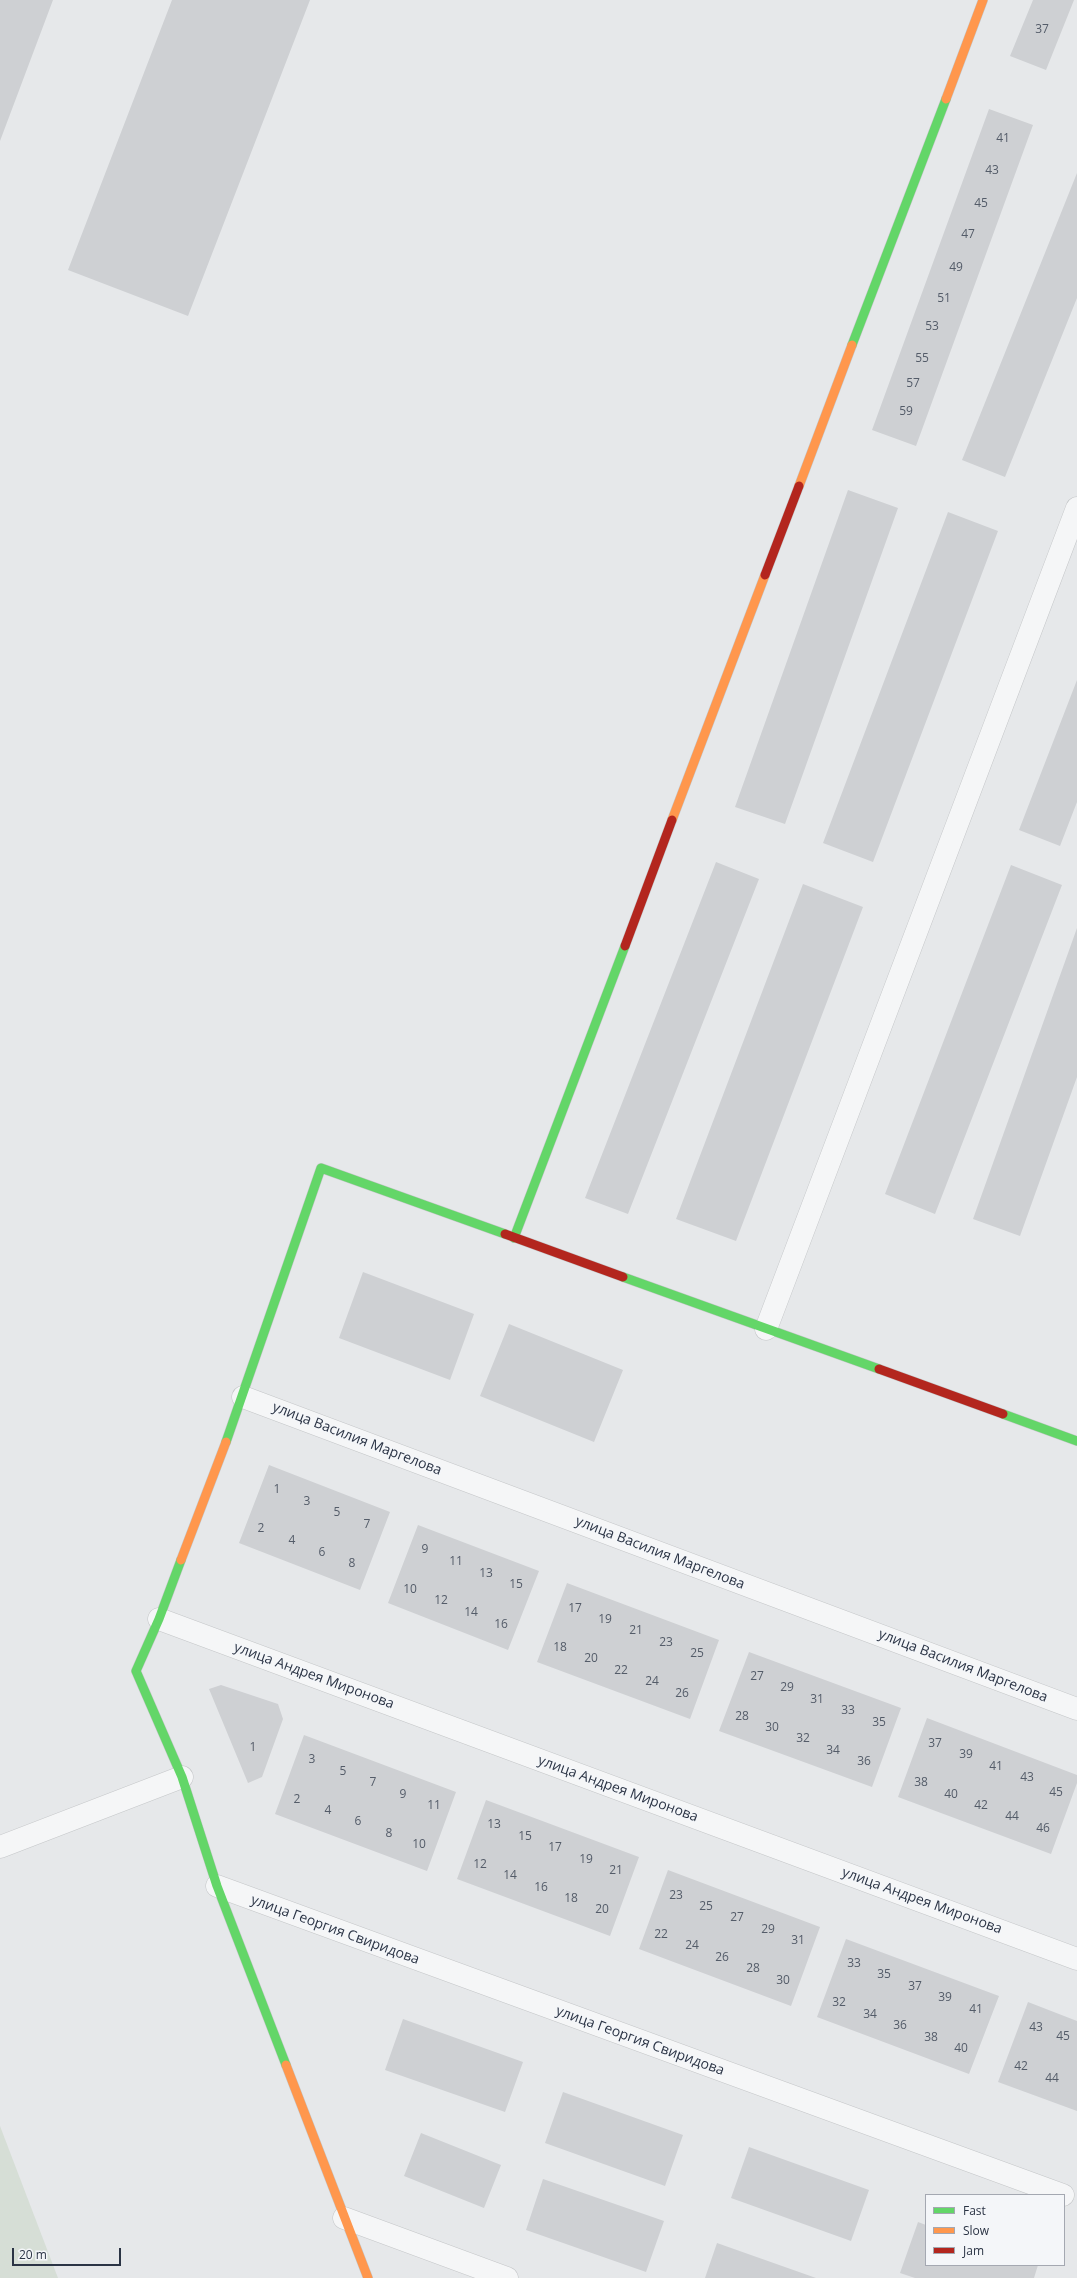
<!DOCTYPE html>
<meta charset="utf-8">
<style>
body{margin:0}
#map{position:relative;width:1077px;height:2278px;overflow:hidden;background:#e6e8ea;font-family:"Open Sans",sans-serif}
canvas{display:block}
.legend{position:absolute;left:925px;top:2194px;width:140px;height:72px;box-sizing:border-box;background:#f4f6f9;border:1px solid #a4a8b1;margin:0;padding:5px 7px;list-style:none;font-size:12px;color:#2b3445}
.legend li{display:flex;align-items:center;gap:8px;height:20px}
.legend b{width:20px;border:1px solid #a4a8b1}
.scale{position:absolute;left:12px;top:2248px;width:109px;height:18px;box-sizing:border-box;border:2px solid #2b3445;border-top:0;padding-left:5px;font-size:12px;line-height:14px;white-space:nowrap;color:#2b3445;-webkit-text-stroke:3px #f4f6f9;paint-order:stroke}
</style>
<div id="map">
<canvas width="1077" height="2278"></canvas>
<ul class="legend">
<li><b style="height:5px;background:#63d668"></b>Fast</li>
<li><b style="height:5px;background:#ff974d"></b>Slow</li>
<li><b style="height:5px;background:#b3261e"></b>Jam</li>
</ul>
<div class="scale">20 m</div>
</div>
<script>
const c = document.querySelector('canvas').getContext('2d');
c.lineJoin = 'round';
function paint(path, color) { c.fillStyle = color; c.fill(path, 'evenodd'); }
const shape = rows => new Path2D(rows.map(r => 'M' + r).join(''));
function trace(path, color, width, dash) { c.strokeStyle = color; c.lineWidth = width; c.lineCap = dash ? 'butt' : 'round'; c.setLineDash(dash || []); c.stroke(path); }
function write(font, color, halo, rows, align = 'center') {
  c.font = font + ' "Open Sans",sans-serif'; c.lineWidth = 3; c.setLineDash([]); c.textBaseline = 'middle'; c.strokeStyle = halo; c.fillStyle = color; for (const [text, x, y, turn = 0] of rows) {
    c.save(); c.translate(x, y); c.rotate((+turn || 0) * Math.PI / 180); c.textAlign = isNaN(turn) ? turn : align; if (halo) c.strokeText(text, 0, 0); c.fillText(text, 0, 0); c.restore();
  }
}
paint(shape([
 [0,2126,58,2278,0,2278]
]), '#d6ded6');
paint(shape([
 [0,0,53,0,0,141],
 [172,0,310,0,188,316,68,270],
 [1033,0,1074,0,1046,70,1010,56],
 [989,109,1033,125,916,446,872,430],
 [1077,173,1077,298,1005,477,962,460],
 [848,490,898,508,785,824,735,807],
 [948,512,998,531,873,862,823,843],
 [1077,680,1077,802,1060,846,1019,830],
 [716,862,759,879,628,1214,585,1198],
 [1011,865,1062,885,935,1214,885,1194],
 [803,884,863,907,736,1241,676,1219],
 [1077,928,1077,1077,1020,1236,973,1219],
 [363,1272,474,1314,450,1380,339,1338],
 [509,1324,623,1370,594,1442,480,1396],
 [269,1465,390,1512,360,1590,239,1543],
 [418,1525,539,1571,508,1650,388,1603],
 [567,1583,719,1640,690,1719,537,1662],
 [749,1652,901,1708,872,1787,719,1731],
 [221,1685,278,1704,283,1719,262,1777,248,1783,209,1689],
 [927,1718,1077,1775,1077,1783,1051,1854,898,1797],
 [304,1735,456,1792,427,1871,275,1814],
 [486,1800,639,1857,610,1936,457,1879],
 [668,1870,820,1927,791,2006,639,1949],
 [846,1939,999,1996,969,2074,817,2017],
 [1028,2002,1077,2021,1077,2111,998,2082],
 [403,2019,523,2062,505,2112,385,2070],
 [563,2092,683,2135,665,2186,545,2143],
 [421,2133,501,2165,484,2208,404,2176],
 [749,2147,869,2190,851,2241,731,2198],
 [543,2179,664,2221,646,2272,526,2230],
 [918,2222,926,2225,926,2265,1038,2265,1034,2278,915,2278,900,2273],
 [717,2243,816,2278,705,2278]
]), '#ced0d3');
const street = shape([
 [766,1329,1077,508],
 [243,1397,1077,1709],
 [159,1619,1077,1959],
 [0,1847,182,1777],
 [217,1886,1063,2195],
 [344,2218,507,2278]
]);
const fast = shape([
 [852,345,946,99],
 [514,1238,625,946],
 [623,1277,879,1369],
 [1003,1414,1077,1441],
 [226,1442,321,1168,505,1234],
 [181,1560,159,1619,136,1671,182,1777,217,1886,286,2065]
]);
const slow = shape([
 [946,99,983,0],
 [799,486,852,345],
 [672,820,765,575],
 [181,1560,226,1442],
 [286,2065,368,2278]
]);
const jam = shape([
 [765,575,799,486],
 [625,946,672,820],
 [505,1234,623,1277],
 [879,1369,1003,1414]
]);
trace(street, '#c4c6c8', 23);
trace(fast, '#c4c6c8', 10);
trace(slow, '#c4c6c8', 10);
trace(jam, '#c4c6c8', 10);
trace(street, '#f5f6f7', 22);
trace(fast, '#63d668', 9);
trace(slow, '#ff974d', 9);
trace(jam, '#b3261e', 9);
write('12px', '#545c69', null, [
 ["37",1042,30],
 ["41",1003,139],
 ["43",992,171],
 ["45",981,204],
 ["47",968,235],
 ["49",956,268],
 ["51",944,299],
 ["53",932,327],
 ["55",922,359],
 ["57",913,384],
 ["59",906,412],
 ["1",277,1490],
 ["3",307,1502],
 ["5",337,1513],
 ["7",367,1525],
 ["2",261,1529],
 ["4",292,1541],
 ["9",425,1550],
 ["6",322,1553],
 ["11",456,1562],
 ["8",352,1564],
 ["13",486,1574],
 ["15",516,1585],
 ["10",410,1590],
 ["12",441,1601],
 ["17",575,1609],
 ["14",471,1613],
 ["19",605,1620],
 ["16",501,1625],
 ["21",636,1631],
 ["23",666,1643],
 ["18",560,1648],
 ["25",697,1654],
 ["20",591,1659],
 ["22",621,1671],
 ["27",757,1677],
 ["24",652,1682],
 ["29",787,1688],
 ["26",682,1694],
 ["31",817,1700],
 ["33",848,1711],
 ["28",742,1717],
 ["35",879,1723],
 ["30",772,1728],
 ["32",803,1739],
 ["37",935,1744],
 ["1",253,1748],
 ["34",833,1751],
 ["39",966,1755],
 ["3",312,1760],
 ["36",864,1762],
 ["41",996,1767],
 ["5",343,1772],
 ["43",1027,1778],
 ["7",373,1783],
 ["38",921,1783],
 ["45",1056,1793],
 ["9",403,1795],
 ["40",951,1795],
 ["2",297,1800],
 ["11",434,1806],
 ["42",981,1806],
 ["4",328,1811],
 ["44",1012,1817],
 ["6",358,1822],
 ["13",494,1825],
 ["46",1043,1829],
 ["8",389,1834],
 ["15",525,1837],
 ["10",419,1845],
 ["17",555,1848],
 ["19",586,1860],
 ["12",480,1865],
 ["21",616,1871],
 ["14",510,1876],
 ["16",541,1888],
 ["23",676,1896],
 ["18",571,1899],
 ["25",706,1907],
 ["20",602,1910],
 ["27",737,1918],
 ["29",768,1930],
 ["22",661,1935],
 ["31",798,1941],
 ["24",692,1946],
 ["26",722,1958],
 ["33",854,1964],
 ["28",753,1969],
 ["35",884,1975],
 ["30",783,1981],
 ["37",915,1987],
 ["39",945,1998],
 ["32",839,2003],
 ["41",976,2010],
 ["34",870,2015],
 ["36",900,2026],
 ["43",1036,2028],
 ["45",1063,2037],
 ["38",931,2038],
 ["40",961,2049],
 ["42",1021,2067],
 ["44",1052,2079]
]);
write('14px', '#2b3445', '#f4f6f9', [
 ["улица Василия Маргелова",357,1439,21],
 ["улица Василия Маргелова",660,1553,21],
 ["улица Василия Маргелова",963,1666,21],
 ["улица Андрея Миронова",314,1676,20],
 ["улица Андрея Миронова",618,1789,20],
 ["улица Андрея Миронова",922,1901,20],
 ["улица Георгия Свиридова",335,1930,20],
 ["улица Георгия Свиридова",640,2041,20]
]);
</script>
